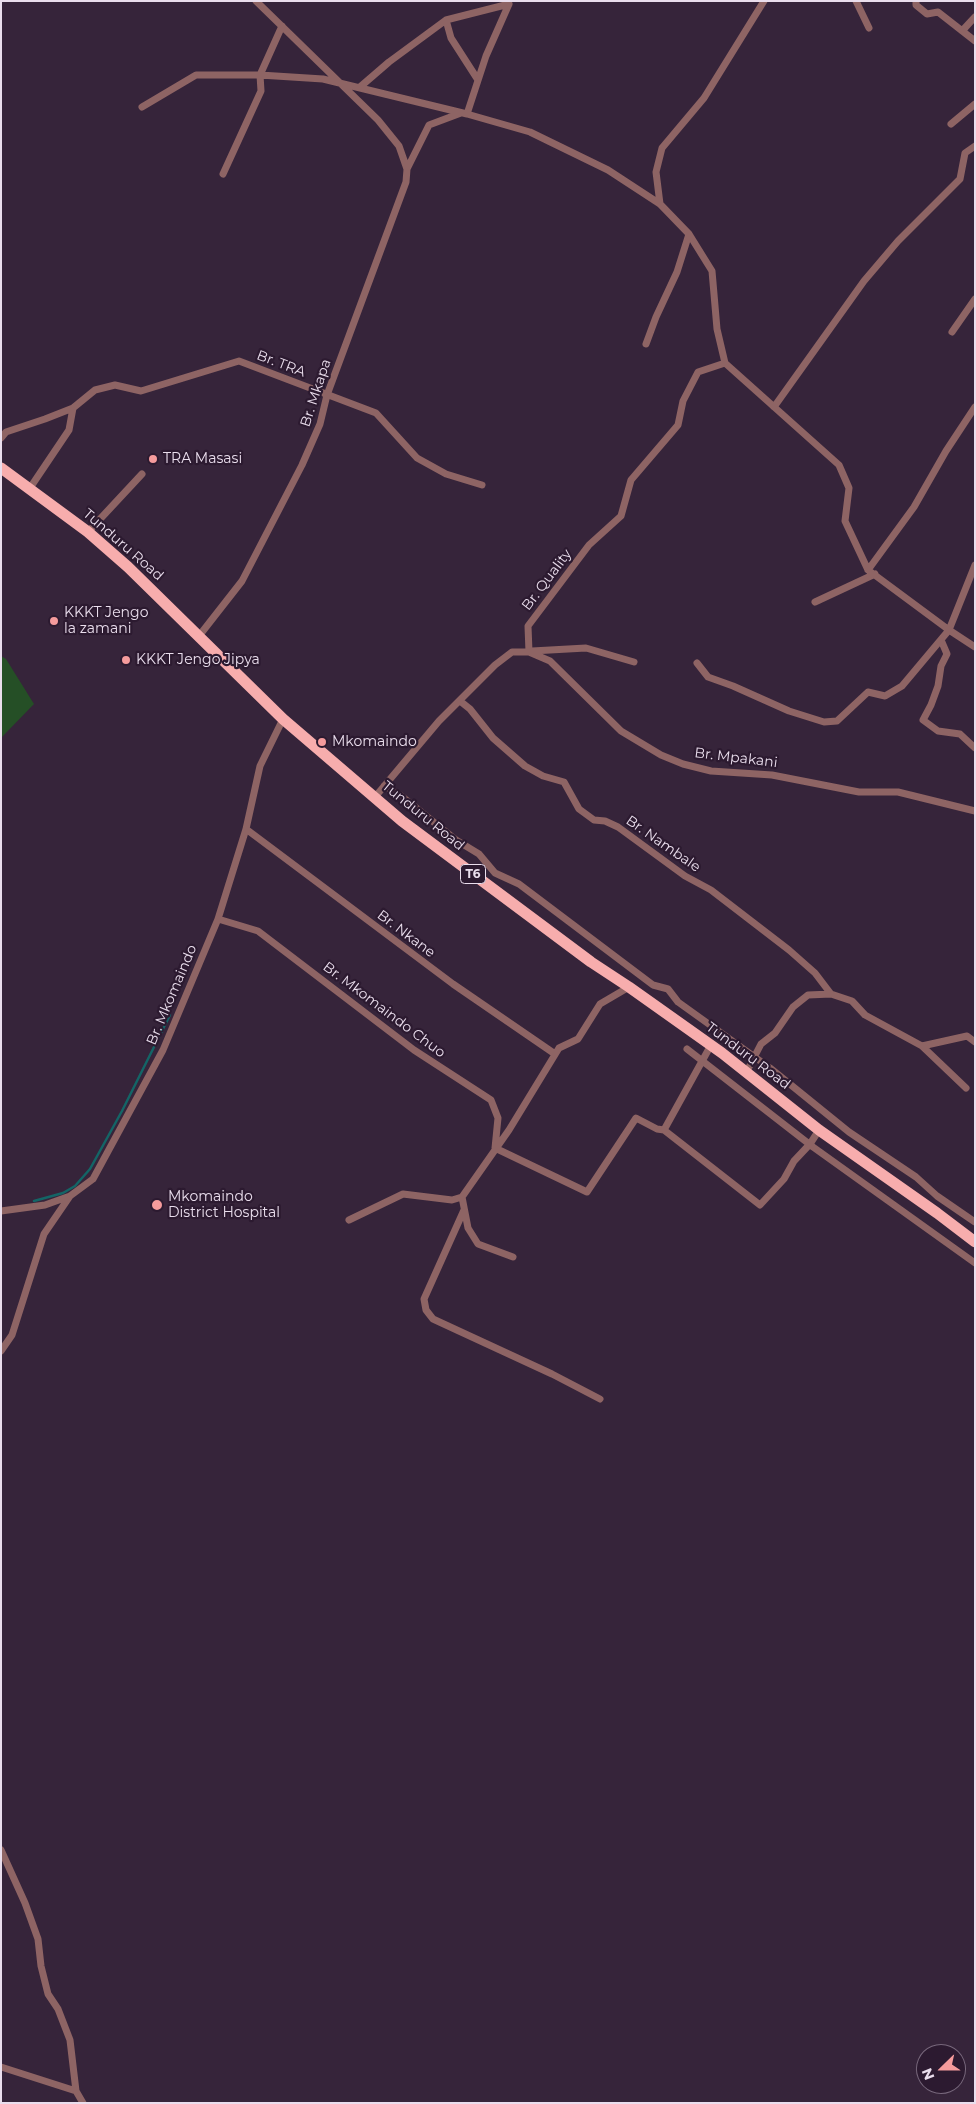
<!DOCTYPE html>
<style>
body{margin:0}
#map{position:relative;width:976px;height:2104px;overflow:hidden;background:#36243a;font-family:Montserrat,sans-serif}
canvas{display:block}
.frame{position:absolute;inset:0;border:2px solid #eadeed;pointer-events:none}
.north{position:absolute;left:916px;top:2044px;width:50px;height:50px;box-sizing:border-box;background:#2c1a30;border:1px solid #78687c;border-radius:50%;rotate:248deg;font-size:14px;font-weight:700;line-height:20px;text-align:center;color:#eadeed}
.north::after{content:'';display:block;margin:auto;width:18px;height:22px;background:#f59b9c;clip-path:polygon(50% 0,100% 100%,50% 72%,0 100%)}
</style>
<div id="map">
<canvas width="976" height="2104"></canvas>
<div class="frame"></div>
<div class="north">N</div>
</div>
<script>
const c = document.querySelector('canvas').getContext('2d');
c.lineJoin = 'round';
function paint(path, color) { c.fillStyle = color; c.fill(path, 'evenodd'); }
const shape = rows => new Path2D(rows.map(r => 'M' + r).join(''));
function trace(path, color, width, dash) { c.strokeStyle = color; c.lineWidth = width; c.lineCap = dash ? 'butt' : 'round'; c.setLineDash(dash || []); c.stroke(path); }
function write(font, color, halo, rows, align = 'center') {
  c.font = font + ' Montserrat,sans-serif'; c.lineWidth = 4.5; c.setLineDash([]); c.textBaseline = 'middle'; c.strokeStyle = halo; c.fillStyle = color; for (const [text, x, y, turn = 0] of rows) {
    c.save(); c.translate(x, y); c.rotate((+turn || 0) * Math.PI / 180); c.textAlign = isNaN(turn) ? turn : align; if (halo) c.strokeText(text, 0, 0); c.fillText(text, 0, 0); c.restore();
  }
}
paint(shape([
 [1,656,6,659,34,704,1,738]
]), '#254f26');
trace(shape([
 [34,1201,63,1193,75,1186,90,1169,122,1111,170,1015]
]), '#146566', 2.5);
trace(shape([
 [856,1,869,28],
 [916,1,916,5,927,14,938,12,975,41],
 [446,20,451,38,478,80],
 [962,31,975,17],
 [360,87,389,62,446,20,509,4],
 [142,107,196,75,260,75,323,79,467,114,530,132,608,170,660,204,689,234,712,271,717,329,725,363,839,465,849,488,845,521,868,570,949,630,975,647],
 [467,114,486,56,509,4],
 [951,124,975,104],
 [407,169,429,125,461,113],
 [223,174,261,91,260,75,282,26],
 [660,204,656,172,662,148,704,98,764,1],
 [952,332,975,299],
 [646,344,656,317,677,272,689,234],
 [774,407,864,281,898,241,960,179,965,153,975,146],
 [1,438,6,432,45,419,73,408,95,390,115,385,141,391,239,361,376,413,417,458,446,474,482,485],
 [30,488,69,430,73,408],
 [88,532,142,474],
 [868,570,914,507,946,451,975,407],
 [815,602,875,574],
 [199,636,242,581,302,465,320,424,327,395,406,182,407,169,399,146,378,120,256,1],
 [941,640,947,654,941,666,938,686,931,705,923,720,938,731,960,734,975,748],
 [532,651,586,648,634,662],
 [529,652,550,661,621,731,661,755,683,764,711,771,772,775,859,792,898,792,975,811],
 [697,663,708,677,733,686,789,711,824,722,837,721,868,692,885,696,902,686,949,630,975,565],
 [460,701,470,709,493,738,525,766,543,776,564,782,579,809,594,820,605,821,618,827,685,876,711,890,789,950,815,973,831,994],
 [384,786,400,795,456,840,479,854,495,873,519,884,653,985,668,989,678,1002,770,1068,849,1132,916,1177,937,1196,975,1222],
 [375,797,439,721,495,665,512,652,529,652,528,626,589,545,621,516,631,480,678,425,683,401,698,372,725,363],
 [246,829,453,984,555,1054],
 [218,919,258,931,414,1050,491,1100,498,1118,495,1148,587,1192,636,1118,657,1129,664,1130,711,1045],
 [922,1046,966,1088],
 [687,1049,813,1147,975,1263],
 [746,1073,761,1044,775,1033,793,1007,808,995,831,994,852,1001,865,1015,922,1046,967,1036,975,1042],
 [664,1130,760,1205,784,1179,794,1161,810,1144,819,1130],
 [462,1197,468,1228,478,1244,513,1257],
 [464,1210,424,1299,426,1310,433,1319,552,1374,600,1399],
 [1,1211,45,1205,70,1196,93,1179,163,1050,218,919,246,829,260,766,283,719],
 [349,1220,403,1194,452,1200,462,1197,509,1130,559,1048,578,1039,600,1004,629,987],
 [1,1351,12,1335,44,1234,70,1196],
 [1,1850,25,1903,38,1939,41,1966,48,1994,58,2009,70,2040,76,2091,83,2103],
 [1,2067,76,2091]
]), '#8e6464', 7);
trace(shape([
 [1,468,88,532,128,567,283,719,402,821,591,962,629,987,722,1053,819,1130,937,1213,975,1242]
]), '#f7adad', 11);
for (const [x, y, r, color] of [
 [153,459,5,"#f59b9c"],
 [54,621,5,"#f59b9c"],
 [126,660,5,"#f59b9c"],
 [322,742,5,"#f59b9c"],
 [157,1205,6,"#f59b9c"]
]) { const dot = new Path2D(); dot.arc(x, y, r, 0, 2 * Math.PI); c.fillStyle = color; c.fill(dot); trace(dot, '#2c1a30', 2); }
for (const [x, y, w] of [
 [473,874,25]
]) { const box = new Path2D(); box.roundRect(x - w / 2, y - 9.5, w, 19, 4); c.fillStyle = '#2c1a30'; c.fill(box); trace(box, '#eadeed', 1); }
write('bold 12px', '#eadeed', null, [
 ["T6",473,874]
]);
write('14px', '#eadeed', '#2c1a30', [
 ["Br. TRA",281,364,21],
 ["Br. Mkapa",316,393,-72],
 ["Tunduru Road",123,545,41],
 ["Br. Quality",547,580,-53],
 ["Br. Mpakani",736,758,7],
 ["Tunduru Road",423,816,39],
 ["Br. Nambale",663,844,35],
 ["Br. Nkane",406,934,37],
 ["Br. Mkomaindo",172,995,-67],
 ["Br. Mkomaindo Chuo",384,1010,37],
 ["Tunduru Road",748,1056,37]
]);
write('14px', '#eadeed', '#2c1a30', [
 ["TRA Masasi",163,459],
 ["KKKT Jengo",64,613],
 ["la zamani",64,629],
 ["KKKT Jengo Jipya",136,660],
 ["Mkomaindo",332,742],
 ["Mkomaindo",168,1197],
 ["District Hospital",168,1213]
], 'left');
</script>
